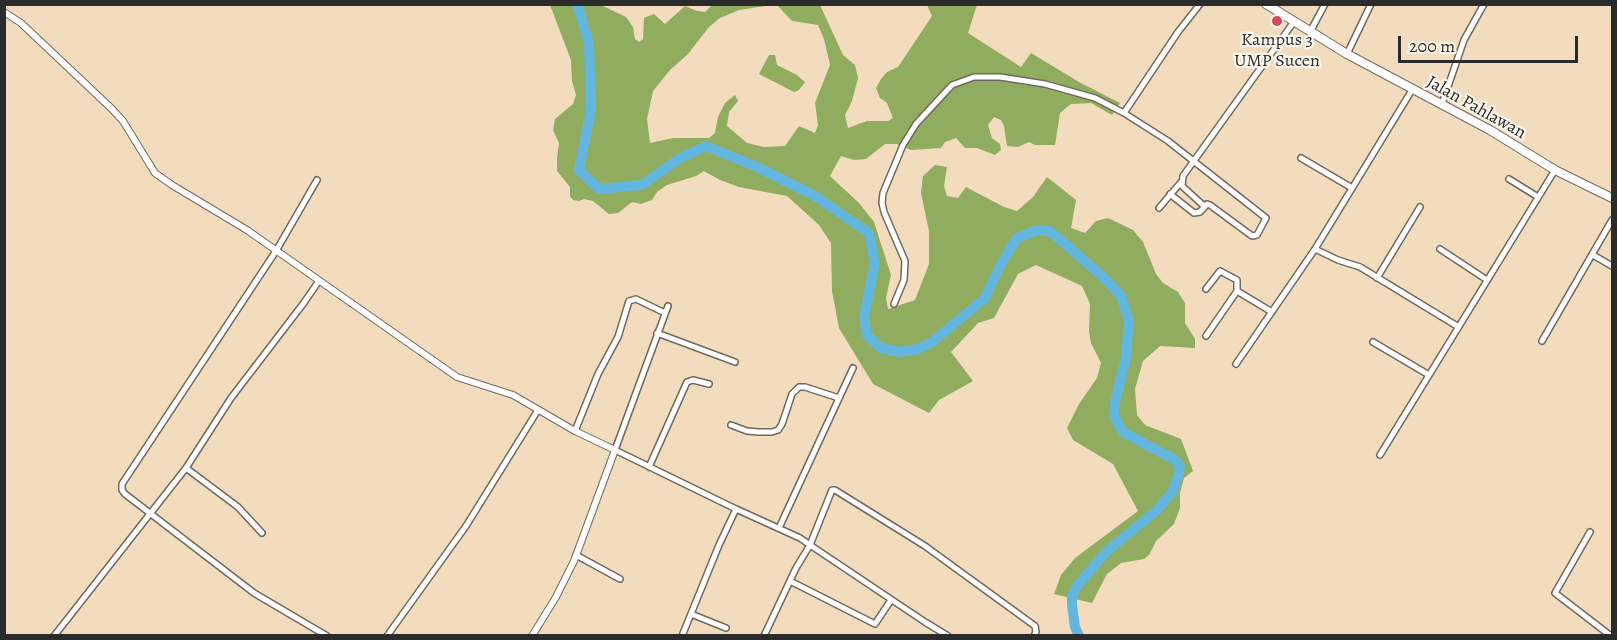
<!DOCTYPE html>
<style>
body{margin:0}
#map{position:relative;width:1617px;height:640px;overflow:hidden;background:#f3dcbd;font-family:Alegreya,serif}
canvas{display:block}
.frame{position:absolute;inset:0;border:6px solid #2b2b2b;pointer-events:none}
.scale{position:absolute;left:1398px;top:36px;width:180px;height:27px;box-sizing:border-box;border:3px solid #2b2b2b;border-top:0;padding-left:8px;font-size:18px;line-height:21px;white-space:nowrap;color:#2b2b2b;-webkit-text-stroke:4px #fbf7ec;paint-order:stroke}
</style>
<div id="map">
<canvas width="1617" height="640"></canvas>
<div class="frame"></div>
<div class="scale">200 m</div>
</div>
<script>
const c = document.querySelector('canvas').getContext('2d');
c.lineJoin = 'round';
function paint(path, color) { c.fillStyle = color; c.fill(path, 'evenodd'); }
const shape = rows => new Path2D(rows.map(r => 'M' + r).join(''));
function trace(path, color, width, dash) { c.strokeStyle = color; c.lineWidth = width; c.lineCap = dash ? 'butt' : 'round'; c.setLineDash(dash || []); c.stroke(path); }
function write(font, color, halo, rows, align = 'center') {
  c.font = font + ' Alegreya,serif'; c.lineWidth = 4.5; c.setLineDash([]); c.textBaseline = 'middle'; c.strokeStyle = halo; c.fillStyle = color; for (const [text, x, y, turn = 0] of rows) {
    c.save(); c.translate(x, y); c.rotate((+turn || 0) * Math.PI / 180); c.textAlign = isNaN(turn) ? turn : align; if (halo) c.strokeText(text, 0, 0); c.fillText(text, 0, 0); c.restore();
  }
}
paint(shape([
 [550,5,601,5,626,17,633,27,635,39,639,42,643,39,644,18,654,14,665,24,685,6,697,11,705,12,712,5,772,5,739,10,720,18,709,27,688,54,670,70,653,91,647,119,650,143,673,138,709,138,715,133,718,117,725,103,735,95,738,101,729,112,727,126,747,143,764,147,785,146,799,126,815,133,818,125,815,103,830,65,824,39,818,25,792,21,777,5,820,5,843,55,855,65,858,78,852,101,845,115,848,128,867,121,888,121,893,118,887,103,880,98,876,88,881,79,887,72,898,67,932,16,927,5,977,5,968,33,1021,67,1031,53,1079,82,1120,103,1112,115,1091,103,1071,104,1060,113,1055,145,1035,145,1029,142,1018,147,1007,146,1004,126,1001,120,994,117,988,125,992,138,1000,144,1001,150,995,155,977,148,965,148,956,138,945,142,941,148,911,150,897,144,885,144,866,159,854,160,841,156,830,176,859,203,874,222,891,275,886,298,888,309,915,300,929,264,929,231,921,193,923,176,935,165,947,167,944,186,947,196,958,198,966,187,1004,207,1017,211,1033,197,1047,177,1076,200,1071,228,1085,233,1096,221,1108,218,1133,230,1143,242,1156,274,1163,283,1178,292,1185,303,1185,323,1195,339,1195,348,1160,346,1143,361,1135,389,1137,415,1145,425,1181,439,1193,471,1184,478,1180,493,1180,508,1174,524,1156,541,1149,555,1144,559,1121,563,1107,574,1092,603,1054,594,1061,575,1075,558,1138,511,1113,464,1073,440,1067,428,1079,404,1097,378,1101,363,1091,343,1089,331,1090,304,1082,286,1036,265,1018,274,994,318,978,323,951,352,973,381,939,400,929,413,873,384,839,328,832,291,831,243,819,225,787,196,739,187,720,180,704,171,696,176,667,185,657,192,652,200,641,204,632,202,618,213,609,214,593,201,584,199,579,201,573,200,570,196,570,187,557,171,557,158,559,143,553,130,555,119,573,104,576,95,572,81,571,60],
 [769,55,775,55,777,65,797,75,805,82,799,90,794,92,759,74]
]), '#90ac5f');
trace(shape([
 [577,4,589,43,591,110,579,170,599,189,642,185,680,158,706,146,757,167,815,196,869,233,875,263,864,318,867,335,881,348,900,352,918,349,932,342,985,298,1000,266,1017,238,1037,230,1049,231,1063,242,1102,276,1121,296,1129,320,1126,357,1115,403,1114,416,1123,432,1175,460,1180,466,1179,473,1173,491,1157,510,1105,553,1078,585,1072,596,1072,605,1075,627,1079,636]
]), '#63b7df', 10);
const minor = shape([
 [1310,32,1325,4],
 [1347,54,1371,4],
 [1442,104,1464,40,1484,4],
 [1124,113,1178,32,1200,4],
 [1301,158,1352,188],
 [1509,179,1538,197],
 [317,180,276,251,122,484,122,490,125,494,254,593,327,636],
 [1204,206,1182,186,1183,176,1293,23],
 [1159,208,1182,181],
 [1315,249,1338,260,1360,267,1457,326],
 [1440,249,1487,280],
 [1593,255,1612,266],
 [1377,278,1420,207],
 [1206,289,1220,271,1237,280,1237,291],
 [894,304,904,280,905,261,884,212,882,203,883,193,903,145,916,124,952,85,974,77,1000,77,1045,84,1095,98,1124,113,1168,141,1266,218,1257,235,1252,236,1210,205,1207,204,1200,212,1194,213,1170,194],
 [668,306,615,450,736,509,800,538,810,545,796,568,764,636],
 [657,333,735,362],
 [1206,336,1237,291,1272,312],
 [1542,341,1612,220],
 [1373,342,1429,375],
 [1236,364,1315,249,1412,90],
 [731,425,747,431,759,432,772,432,778,430,782,424,792,394,799,387,805,387,839,398],
 [575,431,598,374,618,337,629,301,636,299,665,313],
 [1380,455,1555,170],
 [649,467,687,382,693,380,709,384],
 [186,468,238,507,262,533],
 [779,528,853,368],
 [1590,532,1555,593,1611,636],
 [576,555,620,579],
 [790,581,875,624,891,600],
 [691,614,726,628],
 [54,636,186,468,231,398,303,304,319,281],
 [387,636,466,526,538,410],
 [682,636,719,545,736,509],
 [948,636,925,622,810,545,832,490,835,490,925,546,1035,626,1036,632,1034,636]
]);
const tertiary = shape([
 [4,12,21,23,112,109,123,121,155,173,172,185,247,230,457,377,513,395,575,431,615,450,574,561,556,597,532,636]
]);
const primary = shape([
 [1266,4,1347,54,1490,130,1555,170,1612,198]
]);
trace(minor, '#71695e', 8);
trace(tertiary, '#71695e', 8);
trace(primary, '#71695e', 10);
trace(minor, '#fff', 5);
trace(tertiary, '#fff', 6);
trace(primary, '#fff', 8);
for (const [x, y, r, color] of [
 [1277,21,6,"#d1495b"]
]) { const dot = new Path2D(); dot.arc(x, y, r, 0, 2 * Math.PI); c.fillStyle = color; c.fill(dot); trace(dot, '#fbf7ec', 2); }
write('18px', '#2b2b2b', '#fbf7ec', [
 ["Kampus 3",1277,41],
 ["UMP Sucen",1277,62]
]);
write('18px', '#2b2b2b', '#fbf7ec', [
 ["Jalan Pahlawan",1476,108,29]
]);
</script>
